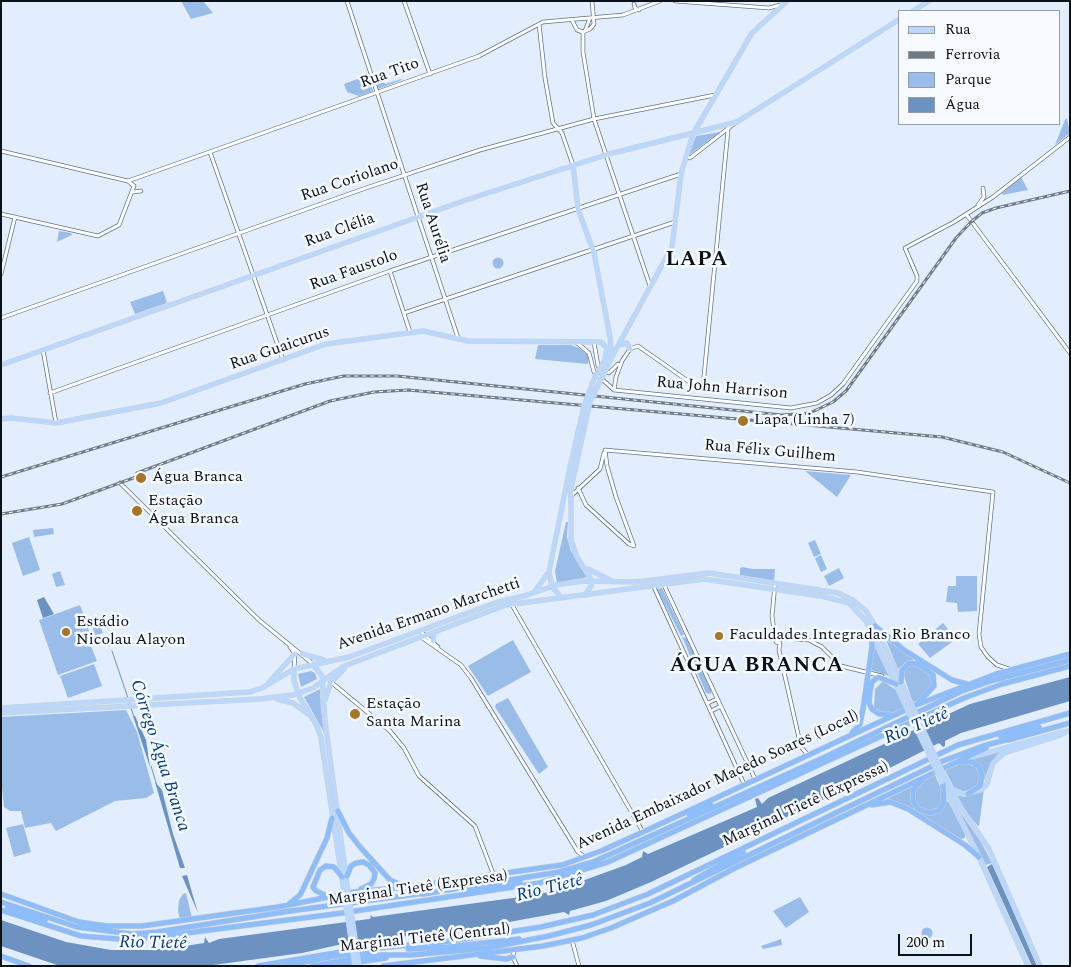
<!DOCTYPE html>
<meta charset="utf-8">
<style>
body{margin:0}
#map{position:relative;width:1071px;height:967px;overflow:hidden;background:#e2eefd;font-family:Spectral,serif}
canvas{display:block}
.frame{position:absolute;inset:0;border:2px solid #0b121a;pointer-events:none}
.legend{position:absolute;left:898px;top:10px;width:162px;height:115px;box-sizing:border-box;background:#f6faff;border:1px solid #989da3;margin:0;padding:6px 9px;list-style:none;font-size:15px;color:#0b121a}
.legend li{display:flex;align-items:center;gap:10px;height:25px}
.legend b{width:25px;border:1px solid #989da3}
.scale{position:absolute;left:898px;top:934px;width:74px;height:22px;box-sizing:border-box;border:2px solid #0b121a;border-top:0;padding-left:6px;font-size:15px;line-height:18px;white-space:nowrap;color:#0b121a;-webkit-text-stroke:4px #f6faff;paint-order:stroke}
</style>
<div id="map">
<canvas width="1071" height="967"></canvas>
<div class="frame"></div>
<ul class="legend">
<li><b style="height:6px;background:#bbd7fb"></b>Rua</li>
<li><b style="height:6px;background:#717b86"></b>Ferrovia</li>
<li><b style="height:14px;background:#9abce8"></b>Parque</li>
<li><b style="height:14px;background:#6c92c1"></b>Água</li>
</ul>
<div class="scale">200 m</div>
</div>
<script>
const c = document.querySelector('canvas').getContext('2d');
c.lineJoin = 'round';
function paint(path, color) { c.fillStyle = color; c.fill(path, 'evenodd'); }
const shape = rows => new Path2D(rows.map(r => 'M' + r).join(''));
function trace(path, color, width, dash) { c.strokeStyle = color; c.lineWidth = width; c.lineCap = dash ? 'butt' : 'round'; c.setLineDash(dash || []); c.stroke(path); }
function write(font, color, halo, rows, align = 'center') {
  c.font = font + ' Spectral,serif'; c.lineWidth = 5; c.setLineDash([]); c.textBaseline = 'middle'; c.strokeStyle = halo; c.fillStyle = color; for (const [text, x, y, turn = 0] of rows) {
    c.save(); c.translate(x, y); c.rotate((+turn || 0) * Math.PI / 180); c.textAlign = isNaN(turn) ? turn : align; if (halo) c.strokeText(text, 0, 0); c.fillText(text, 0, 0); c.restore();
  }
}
paint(shape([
 [181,1,203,1,213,13,191,19],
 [368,75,373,91,359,96,347,92,344,84],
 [382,77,385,84,401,79,402,80,378,89,375,80],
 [1067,118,1070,133,1055,145,1065,120],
 [720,132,701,146,689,155,696,136],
 [1021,177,1028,190,1002,195,1002,193],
 [59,231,71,233,72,235,57,242],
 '492.5 263a5.5 5.5 0 1 1 11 0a5.5 5.5 0 1 1-11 0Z',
 [163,291,167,303,135,314,130,302],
 [538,345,571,345,579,348,589,356,588,364,535,359],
 [805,471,851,475,837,497],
 [566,522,568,522,567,537,571,551,588,577,557,583,555,571],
 [53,528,54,534,34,537,33,530],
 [29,537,40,570,23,576,12,543],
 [815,540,821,554,814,557,808,543],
 [821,555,827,569,821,572,815,558],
 [742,567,753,569,775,569,774,581,740,575,740,568],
 [839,568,844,578,829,586,824,576],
 [60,571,65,585,56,587,52,574],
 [956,576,977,576,977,611,958,612,957,603,946,602,948,586,956,586],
 [662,588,684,634,681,636,657,589],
 [80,605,94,645,91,646,97,661,58,675,39,620],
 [97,619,103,633,95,636,91,621],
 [943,623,956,639,930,658,918,644],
 [682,637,687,638,711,690,711,694,706,693],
 [513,640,531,672,488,696,468,666],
 [886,640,915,659,906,662,898,669],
 [874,645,889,676,871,670],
 [94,664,102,686,68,698,60,676],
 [914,664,931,673,934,682,929,692,913,703,903,673,906,666],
 [311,671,315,673,317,679,301,687,298,674],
 [883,681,896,690,904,708,898,712,884,713,874,708,875,689],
 [320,689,321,710,325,734,304,697],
 [508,698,548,767,539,774,495,707,496,704],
 [126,710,137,732,154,793,146,798,115,801,56,831,51,823,25,828,21,811,10,811,4,807,1,778,1,717],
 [1006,749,998,754,990,764,982,787,984,776,971,758],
 [963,763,974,766,980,774,978,784,972,790,963,793,954,788,945,770],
 [935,775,942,791,943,801,939,807,929,811,920,808,914,798,915,789,922,781],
 [913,786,911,791,921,812,940,811,948,801,965,834,965,838,961,839,907,806,885,800],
 [984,789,979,826,978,826,970,817,956,795,965,797],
 [958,809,981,842,992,863,986,865],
 [23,824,31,852,14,857,6,828],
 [186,893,192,918,180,920,178,910,179,900,183,894],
 [800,897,809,912,786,928,773,911],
 '921.5 933a5.5 5.5 0 1 1 11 0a5.5 5.5 0 1 1-11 0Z',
 [781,939,782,945,763,949,761,946]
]), '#9abce8');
paint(shape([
 [44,597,54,614,43,618,37,600],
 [1070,677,1070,701,961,733,945,741,945,746,943,747,939,743,866,780,866,784,862,781,651,882,606,901,570,911,569,915,564,912,465,930,400,937,395,938,393,944,390,945,388,939,379,941,377,945,375,942,367,944,347,943,302,953,206,966,60,966,1,946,1,920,66,942,111,950,149,950,170,948,171,945,172,948,204,943,205,937,209,943,219,939,369,919,371,918,370,915,373,917,535,895,557,890,626,865,642,857,643,851,648,854,757,807,755,799,758,798,762,804,768,798,970,704],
 [133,716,135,716,146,740,150,767],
 [155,782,162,790,173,834,185,868,180,868],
 [992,864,1010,904,1037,966,1032,966,987,867],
 [187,875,195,903,198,913,182,876]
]), '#6c92c1');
trace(shape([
 [112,651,128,698],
 [129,702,134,717],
 [151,766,157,786]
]), '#6c92c1', 1);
const secondary = shape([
 [347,1,458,338],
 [404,1,430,74],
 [675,1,769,8,780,5],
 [634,4,635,8,639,10],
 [572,20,577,30,583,32,590,29,594,24,592,1],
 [539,24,545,78,553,123,562,133,573,165],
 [585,31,590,18],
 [583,32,583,52,594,119,650,286],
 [1,151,128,181,134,186,119,225,98,236,1,214],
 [210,152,283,360],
 [686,157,690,158,735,123],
 [128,181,479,56,543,22,623,15,660,1],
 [133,192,141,191],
 [978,205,984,197,983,188],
 [966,214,1070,353],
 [390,271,410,332],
 [1,274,15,217],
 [404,313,675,222],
 [1,318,363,189,480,150,594,119,715,95],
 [576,342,589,353,594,372,614,390,791,408,817,403,831,395,843,384,917,281,917,276,905,248,954,222,993,197,1070,137],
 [594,342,598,366,609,373,618,364],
 [43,350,56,423],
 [614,390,616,377,622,361,630,349,638,346,695,386,699,388,703,386,728,130],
 [50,393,390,271,681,174],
 [605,450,857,472,993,492,979,634,981,647,988,657,997,665,1009,669],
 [605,450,607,466,616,497,634,546],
 [120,483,259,620,313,664],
 [578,488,586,505,629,544,634,546],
 [571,496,600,469,604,453],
 [663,583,755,779],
 [775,584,772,616,775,638],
 [653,585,744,784],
 [512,605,643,832],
 [420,631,438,647],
 [421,637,461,665,471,678,578,852,584,856],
 [782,638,809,640,822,647,841,666,882,676],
 [780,643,779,650,801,747,808,755],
 [780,643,776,642,775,638,779,636,782,639],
 [290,647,295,654,294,669],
 [331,682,390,731,404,748,419,776,475,826,494,876],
 [708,703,717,699],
 [711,711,721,706],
 [572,940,579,966],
 [514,950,513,957,517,966]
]);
const primary = shape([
 [913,11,929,1],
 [573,165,578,209,594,253,610,337,611,348,608,356],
 [619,345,627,343,630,349],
 [614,353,672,247,681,174,693,134,752,33,787,1],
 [1,365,469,199,609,154,737,122,900,19],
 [1,419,11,418,56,423,161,403,326,344,423,331,468,341,601,342,607,348,605,360],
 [571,488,571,540,577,557,592,581,591,586,585,595],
 [588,569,612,581],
 [535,591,548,573],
 [562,598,552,587,549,572,570,467],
 [433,641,434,632],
 [302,654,324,660],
 [313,664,322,676,325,721,347,884],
 [294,669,294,681,300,698,317,726,321,738,343,885],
 [269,682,295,654],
 [277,699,293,703,308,714],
 [325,700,331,682,344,669],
 [1,708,250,692,262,688,294,669,349,657,498,602,524,596,556,585,582,581,636,582,709,573,838,593,853,600,866,611,875,626,909,699],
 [1,713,260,699,293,695,313,688,344,666,506,605,704,579,821,596,849,603,866,621,904,702],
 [972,757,1063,732],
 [946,780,960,806,989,849,1040,966],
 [944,786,979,857,1028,966],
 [952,789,963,794,981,790,987,784,993,763,1004,753,1058,736,1070,730]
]);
const highway = shape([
 [875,626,904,650,952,680,967,684],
 [901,682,902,670,909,663,918,664,933,675,934,686,917,704],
 [892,715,879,714,872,709,869,703,870,691,872,682,878,677,896,684],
 [852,733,860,724,863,709,872,647,871,632],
 [1001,737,1039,727],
 [1008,740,1070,723],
 [959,762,973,762,979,767,982,775,980,786,968,794],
 [922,780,913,790,913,801,918,809,929,813,938,811,944,803,943,784],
 [872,805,890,802,908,809,965,845,979,857],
 [338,811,349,833,361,848,390,880,404,886],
 [689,814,711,805],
 [347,876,351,866,356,863,363,862,369,865,375,873,374,879,371,884,361,889],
 [694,880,743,852],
 [440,889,483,880],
 [462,893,520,882],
 [1,894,79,922,106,926,142,926,278,907,354,892,406,887,562,865,601,851,643,832,916,705,996,674,1070,654],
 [423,894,559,872,593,862,825,757,962,691,994,680,1070,660],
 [327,896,316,891,313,887,320,870,326,866,334,867,342,877],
 [1,902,77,927,132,934,157,932,290,911,425,893],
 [290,903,300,895,303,889,327,838,332,818],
 [7,909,45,920],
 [1,910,81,936,132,940,342,913,540,883,608,862,964,698,1002,684,1070,666],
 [408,949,448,947,519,939],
 [1,956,29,966],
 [480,956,506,959,513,957],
 [258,966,347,951,452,941,541,927,593,915,648,894,958,745,1070,713],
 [286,966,334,956,374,952],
 [312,966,375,955,411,955,487,948,549,936,591,925,650,903,943,761,983,746,1009,739],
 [330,966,386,958],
 [383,966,543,946,582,938,611,928,673,901,735,868,986,748]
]);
trace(secondary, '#62748a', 4.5);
trace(primary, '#ced0d1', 5.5);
trace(highway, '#ced0d1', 6);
trace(secondary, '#fff', 3);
trace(primary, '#bbd7fb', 4.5);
trace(highway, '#8ebdf9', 5);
const rail = shape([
 [137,473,330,401,374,392,408,390,942,437,1003,452,1070,483],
 [1,477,305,384,344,376,397,376,782,415,810,413,833,402,846,391,956,238,971,222,982,213,996,208,1070,191],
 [1,514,62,504,136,477]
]);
trace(rail, '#717b86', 3);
trace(rail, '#f6faff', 1, [4]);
const primaryBridge = shape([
 [570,467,584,406,594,379,605,360],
 [571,488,590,402,614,353],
 [909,699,946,780],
 [904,702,942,782],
 [347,884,359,966],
 [343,885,355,966]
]);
trace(primaryBridge, '#ced0d1', 5.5, []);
trace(primaryBridge, '#bbd7fb', 4.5);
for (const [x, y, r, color] of [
 [743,421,6,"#a57529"],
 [141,478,6,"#a57529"],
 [137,511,6,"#a57529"],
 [66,632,5,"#a57529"],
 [719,636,5,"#a57529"],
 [355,714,6,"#a57529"]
]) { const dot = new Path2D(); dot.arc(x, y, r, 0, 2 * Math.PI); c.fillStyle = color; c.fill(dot); trace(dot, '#f6faff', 2); }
write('16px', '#0b121a', '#f6faff', [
 ["Rua Tito",390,74,-20],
 ["Rua Coriolano",350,181,-19],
 ["Rua Aurélia",432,223,72],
 ["Rua Clélia",340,231,-20],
 ["Rua Faustolo",354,271,-20],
 ["Rua Guaicurus",280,349,-19],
 ["Rua John Harrison",722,389,5],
 ["Rua Félix Guilhem",770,452,5],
 ["Avenida Ermano Marchetti",429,615,-19],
 ["Avenida Embaixador Macedo Soares (Local)",718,781,-25],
 ["Marginal Tietê (Expressa)",806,805,-25],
 ["Marginal Tietê (Expressa)",418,889,-8],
 ["Marginal Tietê (Central)",425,939,-6]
]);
write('16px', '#0b121a', '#f6faff', [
 ["Lapa (Linha 7)",754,421],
 ["Água Branca",152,478],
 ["Estação",148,502],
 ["Água Branca",148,520],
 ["Estádio",76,623],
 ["Nicolau Alayon",76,641],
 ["Faculdades Integradas Rio Branco",729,636],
 ["Estação",366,705],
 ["Santa Marina",366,723]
], 'left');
write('italic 18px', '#043c77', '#f6faff', [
 ["Rio Tietê",917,727,-23],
 ["Córrego Água Branca",159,756,72],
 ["Rio Tietê",550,889,-14],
 ["Rio Tietê",153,944,1]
]);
c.letterSpacing = '1px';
write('bold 21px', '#0b121a', '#f6faff', [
 ["LAPA",697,261],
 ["ÁGUA BRANCA",757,667]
]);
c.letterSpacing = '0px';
</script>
